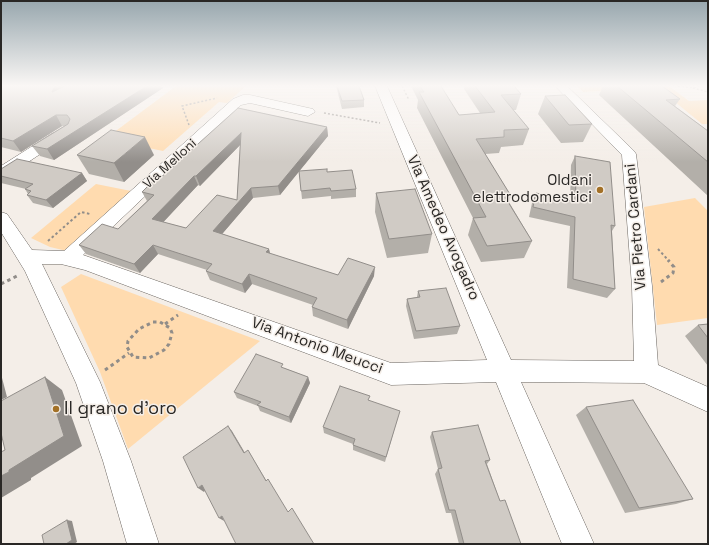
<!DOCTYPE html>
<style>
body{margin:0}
#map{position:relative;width:709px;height:545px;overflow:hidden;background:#f4eee8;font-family:"Space Grotesk",sans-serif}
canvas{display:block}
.frame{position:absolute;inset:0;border:2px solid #292725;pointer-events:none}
</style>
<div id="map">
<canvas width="709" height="545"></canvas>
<div class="frame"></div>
</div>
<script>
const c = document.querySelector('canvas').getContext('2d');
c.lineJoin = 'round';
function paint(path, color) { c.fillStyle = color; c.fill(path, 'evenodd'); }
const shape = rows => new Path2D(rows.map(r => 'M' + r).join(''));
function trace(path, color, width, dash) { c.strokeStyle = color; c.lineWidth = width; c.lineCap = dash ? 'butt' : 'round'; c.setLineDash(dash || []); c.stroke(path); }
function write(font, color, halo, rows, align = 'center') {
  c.font = font + ' "Space Grotesk",sans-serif'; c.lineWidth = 3; c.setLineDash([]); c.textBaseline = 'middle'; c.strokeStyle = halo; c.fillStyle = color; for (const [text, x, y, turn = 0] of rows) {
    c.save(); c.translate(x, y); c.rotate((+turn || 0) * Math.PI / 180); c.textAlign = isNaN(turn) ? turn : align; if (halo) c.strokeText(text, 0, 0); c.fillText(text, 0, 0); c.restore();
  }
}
paint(shape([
 [176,86,246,86,227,103,219,102,163,151,105,139],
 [577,86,669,86,689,101,708,100,708,124,702,124,658,88,583,92],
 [96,184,131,191,67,251,50,247,31,238],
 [695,198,708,211,708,318,657,325,644,207],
 [81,274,260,341,128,449,100,372,61,287]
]), '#ffdbaf');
const street = shape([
 [375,86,387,86,511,360,634,361,632,286,622,155,555,86,567,86,634,151,636,154,652,286,658,365,708,387,708,412,644,383,521,382,594,544,562,544,496,382,391,385,85,270,61,264,42,264,100,382,131,461,159,544,127,544,103,461,76,383,25,271,1,232,1,212,7,214,32,250,64,251,233,99,243,95,250,95,313,109,315,112,308,116,250,103,241,105,83,255,391,363,487,360,375,86],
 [58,132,63,133,65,136,63,139,7,176,1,178,1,166,53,133,58,132]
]);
trace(street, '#6b6661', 1);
trace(shape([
 [402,86,409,100],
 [678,86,693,88,701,86],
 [693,88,708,92],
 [324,113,380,123],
 [189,125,182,106,217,98]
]), '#918d89', 1.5, [2, 2]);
trace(shape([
 [48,241,81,212,90,214],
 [658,249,669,261]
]), '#918d89', 2, [2.5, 2.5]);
trace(shape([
 [661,282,673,273,674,267,668,260],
 [1,284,17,276],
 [153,322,160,322,170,328,172,333,169,344,164,350,149,358,133,357,127,347,128,341,139,329,153,322],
 [165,324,178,315],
 [105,370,129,353]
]), '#918d89', 3, [3.5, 3.5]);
paint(street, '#fff');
paint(shape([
 [336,86,363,86,363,87,360,87,364,100,364,107,342,109],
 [411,86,441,86,459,115,480,113,464,89,464,86,514,86,521,94,516,110,513,110,529,129,523,145,501,147,499,153,485,154,511,196,509,202,532,241,524,258,481,262,468,235,473,218,417,108,418,100],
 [603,86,662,86,680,99,675,106,708,131,708,196,599,95],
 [1,87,163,88,54,160,40,156,32,146,64,126,62,126,21,152,1,147],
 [545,96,592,124,583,142,561,143,538,114],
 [238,108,327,127,328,136,299,171,327,172,356,189,356,197,331,199,331,196,302,199,299,171,280,195,253,198,222,234,269,249,270,254,338,275,374,276,348,329,313,316,312,307,313,305,252,284,245,293,210,280,206,271,207,270,158,254,140,273,86,254,79,245,118,229,147,201,142,192,159,179],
 [240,145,237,200,186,228,163,222,198,185,200,186],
 [77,155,154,155,124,182,89,174],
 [575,156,615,226,612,231,615,289,607,298,567,288,570,226,529,217,532,203,536,193,570,201,571,165],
 [1,169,82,173,87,181,53,208,33,203,27,195,28,194,25,189,26,189,1,183],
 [376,193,432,234,428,253,387,258,375,212],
 [418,291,460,326,457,334,414,339,406,306,407,299,417,297],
 [708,324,708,366,685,336,698,325],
 [284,368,308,377,310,383,291,423,260,411,258,406,237,398,234,392],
 [370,401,398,417,385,462,353,450,353,444,324,433,323,427],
 [586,407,693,499,676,504,625,513,576,415],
 [432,432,490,460,487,464,500,501,521,544,459,544,451,513,446,513,435,474,438,469,430,437]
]), '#b3afa9');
paint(shape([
 [55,86,65,86,52,92],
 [147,86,162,86,163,88,54,160,47,149],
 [56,115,62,126,21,152,13,141],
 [327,127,328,136,280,195,278,186],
 [241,133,243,142,200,186,196,176],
 [145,137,154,155,124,182,114,163],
 [82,173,87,181,53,208,46,200],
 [194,176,198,185,157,229,152,219],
 [251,188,253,198,217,240,213,231],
 [153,245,158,254,140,273,134,264],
 [269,249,271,258,266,252],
 [375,267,374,276,348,329,347,320],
 [249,274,252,284,245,293,242,284],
 [1,374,7,397,1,400],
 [45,377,62,390,82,446,31,478,31,480,1,498,1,476,9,470],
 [308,377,310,383,291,423,289,417],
 [228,426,232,431,248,458,244,453],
 [248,450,269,485,266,481],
 [202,485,207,488,204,492,198,488],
 [222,516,224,521,219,518],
 [67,520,72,521,77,542,74,544,66,544]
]), '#928e8a');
const building = shape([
 [1,86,55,86,52,92,65,86,147,86,47,149,32,146,68,124,70,119,67,115,56,115,13,141,1,138,1,86],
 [337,86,359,86,364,100,342,101,337,86],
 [420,86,441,86,459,115,495,112,475,86,514,86,521,94,501,95,529,129,504,130,504,137,476,139,511,196,505,197,532,241,487,246,473,218,486,217,419,92,424,92,420,86],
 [617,86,662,86,680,99,666,100,708,131,708,162,617,86],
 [565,95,592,124,569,125,545,96,565,95],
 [238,108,327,127,278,186,251,188,213,231,269,249,266,252,338,275,348,258,375,267,347,320,312,307,317,298,249,274,242,284,206,271,212,264,153,245,134,264,79,245,102,224,118,229,154,195,142,192,156,178,159,179,238,108],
 [241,133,237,200,217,195,186,228,152,219,194,176,196,176,241,133],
 [111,130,145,137,114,163,77,155,111,130],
 [575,156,610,162,615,226,611,225,615,289,573,279,575,217,533,207,536,193,576,202,575,156],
 [17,159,82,173,46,200,27,195,31,191,25,189,33,184,1,176,1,169,17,159],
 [327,169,327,172,352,170,356,189,331,191,330,188,301,191,299,171,327,169],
 [415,189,432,234,389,239,376,193,415,189],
 [446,288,460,326,416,331,407,299,420,297,418,291,446,288],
 [708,324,708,338,698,325,708,324],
 [256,354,283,364,281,367,308,377,289,417,257,405,261,402,234,392,256,354],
 [45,377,64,436,9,470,9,472,1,476,1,452,5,450,1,433,1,401,45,377],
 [340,386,370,396,368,400,400,411,386,457,353,445,355,439,323,427,340,386],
 [633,400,693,499,639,508,586,407,633,400],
 [478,425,490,460,485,461,500,501,505,500,521,544,464,544,455,510,449,510,438,469,442,468,432,432,478,425],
 [228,426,244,453,248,450,266,481,268,479,288,512,292,508,314,544,236,544,222,516,219,518,202,485,198,488,183,457,228,426],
 [67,520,72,540,66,544,44,544,42,535,67,520]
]);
paint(building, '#d0cbc5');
trace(building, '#928e8a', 1);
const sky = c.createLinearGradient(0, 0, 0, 162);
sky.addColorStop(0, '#98a7ae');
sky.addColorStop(0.53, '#faf7f5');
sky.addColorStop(1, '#faf7f500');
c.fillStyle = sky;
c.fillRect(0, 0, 709, 162);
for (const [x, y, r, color] of [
 [600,190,4,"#a37127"],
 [56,409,4,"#a37127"]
]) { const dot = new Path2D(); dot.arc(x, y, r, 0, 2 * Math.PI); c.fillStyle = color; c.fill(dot); trace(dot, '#f4eee8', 1.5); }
write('13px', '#292725', '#f4eee8', [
 ["Via Melloni",170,164,-42]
]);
write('15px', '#292725', '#f4eee8', [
 ["Oldani",592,181],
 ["elettrodomestici",592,198]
], 'right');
write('15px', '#292725', '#f4eee8', [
 ["Via Pietro Cardani",636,227,-95],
 ["Via Amedeo Avogadro",443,228,66],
 ["Via Antonio Meucci",317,346,20]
]);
write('18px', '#292725', '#f4eee8', [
 ["Il grano d'oro",64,409]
], 'left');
</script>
